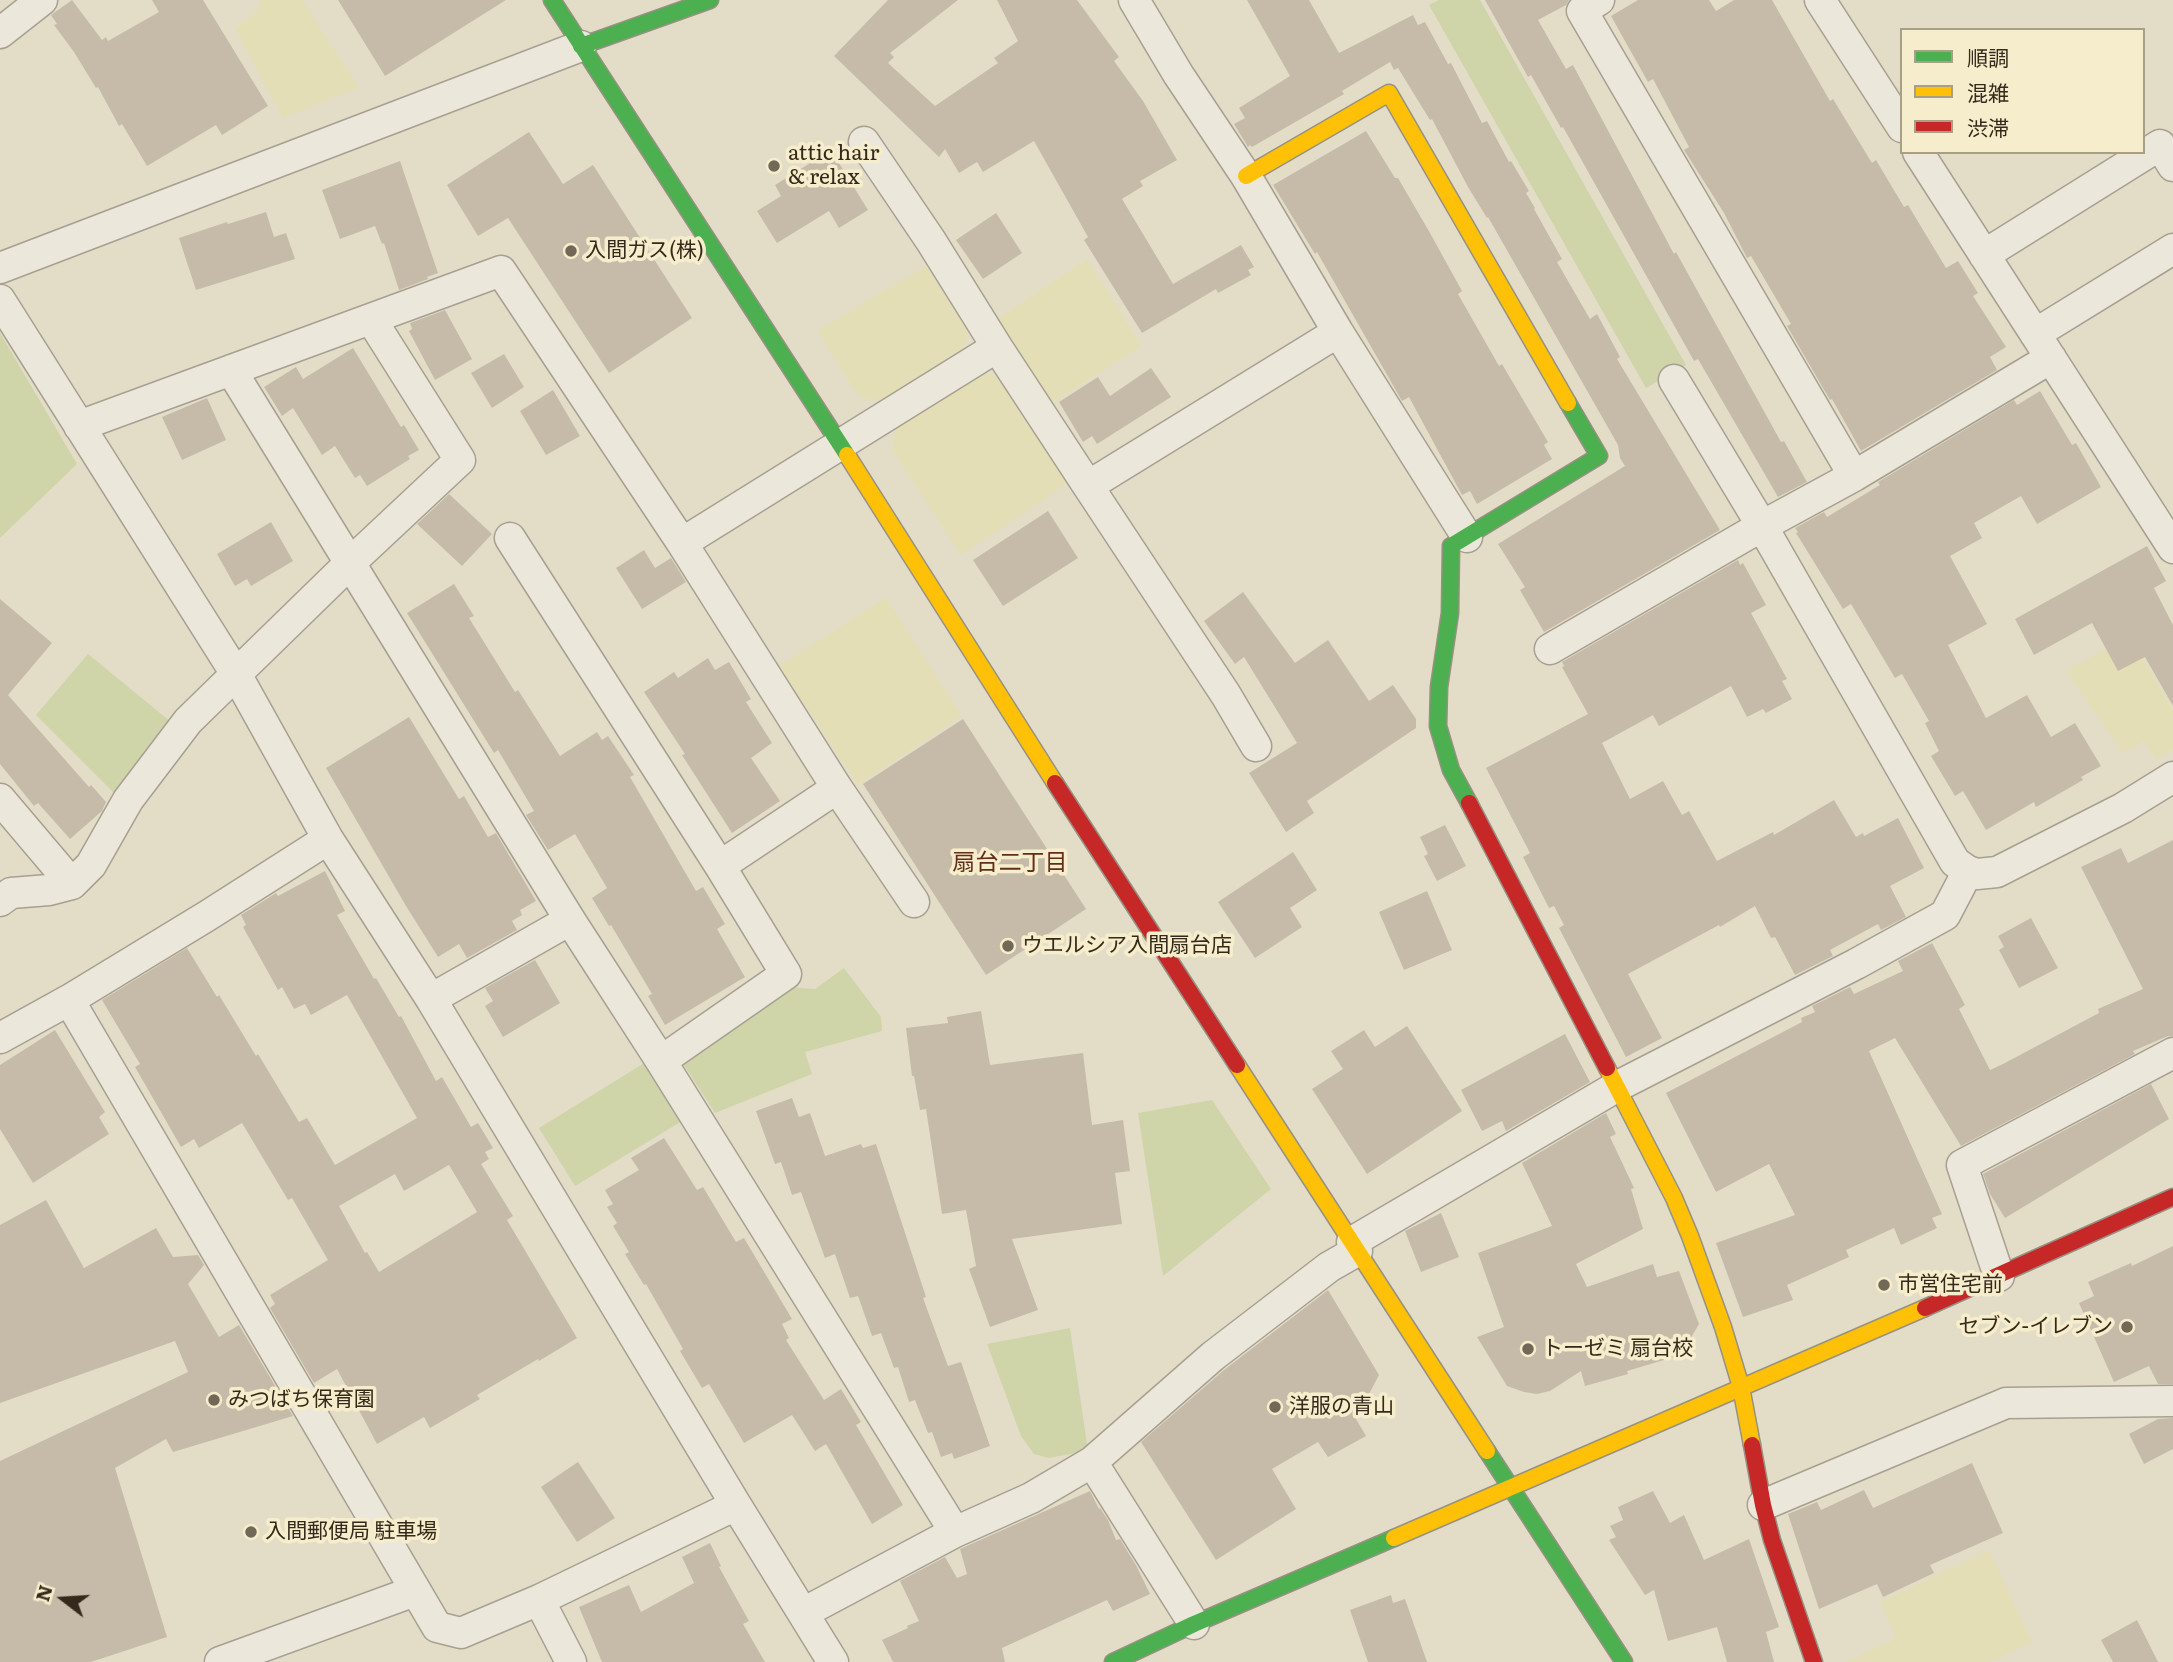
<!DOCTYPE html>
<meta charset="utf-8">
<style>
body{margin:0}
#map{position:relative;width:2173px;height:1662px;overflow:hidden;background:#e3ddc8;font-family:Literata,"Noto Sans JP",serif}
canvas{display:block}
.legend{position:absolute;left:1900px;top:28px;width:245px;height:126px;box-sizing:border-box;background:#f6edcc;border:2px solid #a99f85;margin:0;padding:9px 12px;list-style:none;font-size:21px;color:#35291b}
.legend li{display:flex;align-items:center;gap:14px;height:35px}
.legend b{width:35px;border:2px solid #a99f85}
.north{position:absolute;left:28px;top:1564px;width:70px;height:70px;-webkit-text-stroke:5px #f6edcc;paint-order:stroke;rotate:287deg;font-size:19px;font-weight:700;line-height:28px;text-align:center;color:#35291b}
.north::after{content:'';display:block;margin:auto;width:24px;height:32px;background:#35291b;clip-path:polygon(50% 0,100% 100%,50% 72%,0 100%)}
</style>
<div id="map">
<canvas width="2173" height="1662"></canvas>
<ul class="legend">
<li><b style="height:9px;background:#4caf50"></b>順調</li>
<li><b style="height:9px;background:#ffc107"></b>混雑</li>
<li><b style="height:9px;background:#c62828"></b>渋滞</li>
</ul>
<div class="north">N</div>
</div>
<script>
const c = document.querySelector('canvas').getContext('2d');
c.lineJoin = 'round';
function paint(path, color) { c.fillStyle = color; c.fill(path, 'evenodd'); }
const shape = rows => new Path2D(rows.map(r => 'M' + r).join(''));
function trace(path, color, width, dash) { c.strokeStyle = color; c.lineWidth = width; c.lineCap = dash ? 'butt' : 'round'; c.setLineDash(dash || []); c.stroke(path); }
function write(font, color, halo, rows, align = 'center') {
  c.font = font + ' Literata,"Noto Sans JP",serif'; c.lineWidth = 7; c.setLineDash([]); c.textBaseline = 'middle'; c.strokeStyle = halo; c.fillStyle = color; for (const [text, x, y, turn = 0] of rows) {
    c.save(); c.translate(x, y); c.rotate((+turn || 0) * Math.PI / 180); c.textAlign = isNaN(turn) ? turn : align; if (halo) c.strokeText(text, 0, 0); c.fillText(text, 0, 0); c.restore();
  }
}
paint(shape([
 [260,0,302,0,359,87,283,118,235,29,260,8],
 [1087,259,1142,346,1052,403,997,319],
 [926,266,969,331,963,348,880,402,858,396,817,331],
 [981,372,998,376,1067,484,961,555,892,449,896,427],
 [886,597,962,716,858,785,779,666],
 [2130,635,2173,710,2173,750,2156,759,2144,741,2123,753,2066,671],
 [1989,1550,2032,1642,1990,1662,1846,1662,1896,1638,1880,1602]
]), '#e4deb7');
paint(shape([
 [1439,0,1480,0,1686,365,1646,388,1429,5],
 [0,333,77,464,0,538],
 [88,654,171,722,118,797,36,715],
 [844,968,881,1017,882,1031,805,1052,812,1074,715,1113,682,1062,789,987,815,989],
 [646,1062,682,1121,575,1186,539,1128],
 [1212,1100,1271,1189,1163,1276,1138,1113],
 [1070,1328,1088,1451,1049,1458,1034,1454,1021,1436,987,1344]
]), '#d0d4a9');
paint(shape([
 [72,0,102,40,106,37,108,41,159,12,152,0,203,0,268,106,222,135,216,125,147,166,122,124,119,126,98,87,96,88,74,52,54,25,57,24,51,15],
 [338,0,506,0,385,76],
 [888,0,958,0,890,53,894,57,888,63,935,106,998,63,994,58,1018,41,997,0,1077,0,1119,57,1114,61,1143,101,1177,160,1140,181,1143,186,1122,199,1173,284,1241,245,1254,267,1248,270,1251,275,1218,293,1216,289,1142,333,1084,240,1088,237,1034,141,983,172,977,162,959,173,945,149,939,157,834,56],
 [1247,0,1309,0,1339,53,1413,15,1418,25,1425,22,1448,64,1451,63,1482,123,1487,121,1509,162,1511,161,1529,191,1526,193,1535,208,1534,209,1562,259,1557,262,1590,319,1597,314,1620,357,1617,359,1720,530,1544,632,1520,590,1525,587,1498,544,1625,466,1620,458,1618,445,1488,217,1487,218,1468,187,1432,119,1430,120,1398,68,1394,70,1390,62,1342,91,1344,94,1252,147,1250,145,1248,147,1234,124,1245,118,1239,108,1290,76],
 [1485,0,1569,0,1566,5,1538,20,1566,69,1573,65,1674,254,1676,252,1781,442,1784,441,1807,482,1778,497,1698,359,1694,361,1563,127,1561,128,1531,75,1528,77],
 [1638,0,1709,0,1716,11,1734,0,1772,0,1830,101,1833,99,1872,163,1876,160,1904,207,1908,205,1946,268,1958,261,1978,293,1973,296,2006,347,1990,357,1997,370,1861,451,1832,399,1830,400,1787,326,1791,324,1751,256,1747,258,1724,213,1684,150,1689,147,1653,79,1648,82,1611,16],
 [1366,131,1395,178,1398,178,1430,233,1462,291,1458,294,1499,366,1502,364,1548,442,1544,445,1552,459,1477,504,1470,491,1462,495,1409,397,1402,401,1317,252,1315,254,1273,185],
 [529,132,563,184,593,165,692,318,609,373,508,218,478,236,447,185],
 [831,150,868,210,839,228,829,211,777,243,757,211,781,196,775,185],
 [400,161,438,273,427,277,428,279,399,290,384,243,382,244,375,226,340,239,322,190],
 [266,212,274,237,286,233,295,259,196,290,179,238,227,222,228,224],
 [996,213,1022,253,983,279,956,240],
 [445,310,472,359,435,380,409,331,412,329,410,323],
 [353,348,401,427,404,425,419,450,408,456,410,459,367,486,360,475,355,478,335,446,322,455,293,408,282,416,264,387,296,367,303,379],
 [504,354,524,387,492,408,471,373],
 [1151,368,1171,397,1097,444,1092,436,1083,442,1059,402,1098,377,1110,396],
 [553,390,580,436,546,455,520,411],
 [2040,391,2072,445,2076,443,2101,487,2037,524,2021,496,1974,523,1982,538,1950,556,1987,624,1948,645,1986,718,2027,695,2051,737,2075,723,2101,766,2081,777,2083,780,2036,807,2034,802,1986,830,1963,791,1955,796,1931,756,1939,751,1925,723,1929,721,1902,674,1895,678,1851,604,1843,609,1796,533,1798,532,1795,528,1824,512,1827,517,1880,485,1878,482,2014,400,2017,405],
 [207,398,226,440,182,460,162,417],
 [449,494,492,534,462,566,417,524],
 [1048,511,1078,558,1003,606,973,560],
 [271,522,293,561,251,586,247,579,235,586,217,554],
 [2147,546,2166,581,2154,588,2173,625,2173,706,2145,657,2118,671,2092,623,2034,655,2015,619],
 [644,550,655,568,671,558,686,582,642,609,616,568],
 [1738,560,1740,565,1743,563,1766,605,1751,613,1787,679,1782,681,1792,699,1766,713,1763,709,1747,717,1731,686,1659,726,1653,715,1602,743,1630,799,1663,781,1682,815,1689,811,1717,861,1773,832,1774,835,1834,800,1856,837,1863,833,1864,836,1898,818,1924,868,1890,886,1906,917,1881,930,1878,924,1830,950,1833,956,1795,975,1775,937,1771,938,1755,906,1720,927,1719,925,1628,974,1662,1038,1626,1057,1559,928,1564,925,1554,906,1549,908,1523,857,1530,853,1486,768,1588,714,1562,667,1564,666,1562,662],
 [454,584,474,616,469,618,515,692,518,690,560,756,597,732,602,740,608,736,634,775,630,777,696,891,703,887,725,924,717,929,745,977,665,1025,648,996,652,994,611,925,609,926,592,898,607,888,575,834,548,850,526,815,534,811,498,750,494,753,407,613],
 [1243,592,1295,663,1328,640,1369,701,1393,685,1416,719,1416,728,1307,801,1314,813,1286,832,1249,773,1297,743,1244,657,1235,664,1204,621],
 [0,599,52,643,8,695,89,787,91,785,106,802,102,811,70,839,38,803,34,806,0,764],
 [708,658,715,670,729,662,751,699,746,702,772,743,751,758,780,801,732,833,682,755,685,754,644,692,674,672,678,678],
 [409,717,459,799,464,796,488,837,496,833,536,901,520,910,522,915,512,921,517,930,467,958,459,944,438,957,406,906,326,768],
 [963,719,1086,909,986,975,863,784],
 [1445,825,1466,866,1437,881,1424,856,1428,854,1420,837],
 [2173,840,2173,1036,2168,1036,2133,1051,2135,1054,1961,1146,1895,1038,1869,1051,1942,1214,1932,1218,1937,1228,1901,1245,1894,1228,1846,1250,1849,1257,1787,1285,1793,1300,1743,1317,1716,1243,1795,1215,1769,1164,1716,1192,1666,1093,1802,1022,1801,1018,1815,1012,1812,1006,1850,987,1854,994,1903,971,1898,961,1932,943,1965,1005,1959,1009,1990,1070,2003,1064,2099,1013,2098,1009,2143,989,2081,867,2121,848,2128,863],
 [1293,852,1317,890,1290,908,1302,927,1255,958,1218,902],
 [325,871,345,911,337,915,374,979,376,978,399,1017,401,1016,436,1081,442,1077,471,1127,478,1123,493,1148,485,1152,489,1159,481,1164,513,1216,507,1220,577,1338,539,1361,538,1359,477,1395,480,1399,430,1428,424,1417,377,1444,337,1369,314,1383,270,1308,275,1304,270,1295,328,1260,292,1198,288,1200,242,1123,199,1148,194,1139,181,1147,135,1067,140,1064,102,1000,187,948,217,997,219,995,256,1056,258,1054,299,1122,307,1118,335,1165,417,1118,347,995,311,1015,305,1004,294,1009,282,987,278,990,243,927,246,925,241,915,276,893,278,896],
 [449,1165,477,1212,379,1272,367,1252,365,1253,339,1206,395,1174,404,1191],
 [1427,891,1452,950,1404,970,1379,912],
 [2031,918,2058,968,2019,988,1999,950,2004,947,1998,936],
 [535,960,560,1003,503,1037,485,1006,493,1001,485,988],
 [981,1011,990,1065,1083,1053,1092,1125,1123,1120,1130,1171,1115,1173,1122,1224,1012,1239,1038,1310,990,1327,969,1269,976,1266,966,1210,942,1214,926,1109,920,1110,914,1076,912,1076,906,1028,948,1023,947,1017],
 [1407,1026,1462,1111,1367,1174,1312,1089,1343,1069,1331,1051,1364,1030,1375,1047],
 [55,1030,105,1112,99,1117,109,1134,33,1183,0,1129,0,1065],
 [1565,1034,1590,1082,1506,1131,1502,1121,1482,1131,1461,1090],
 [2151,1084,2169,1119,2005,1218,1990,1194,1983,1174],
 [792,1098,799,1117,810,1113,825,1156,861,1144,863,1148,876,1144,926,1297,923,1298,948,1366,961,1362,990,1446,954,1459,952,1453,941,1457,932,1432,928,1433,915,1400,909,1402,898,1367,894,1368,881,1333,872,1336,858,1296,850,1298,835,1254,825,1258,801,1192,792,1195,781,1162,775,1164,756,1111],
 [1606,1113,1616,1134,1610,1137,1634,1188,1631,1189,1643,1229,1576,1264,1587,1287,1653,1264,1657,1277,1679,1271,1699,1324,1681,1355,1627,1371,1628,1374,1585,1386,1581,1371,1550,1391,1537,1394,1524,1392,1507,1386,1477,1337,1504,1327,1478,1253,1552,1226,1522,1163],
 [664,1138,697,1190,703,1187,736,1242,744,1238,792,1319,782,1324,789,1338,786,1340,824,1400,841,1389,861,1422,856,1425,903,1505,872,1524,826,1444,815,1451,792,1415,744,1443,709,1384,702,1388,680,1351,683,1349,646,1284,644,1285,625,1254,629,1252,613,1226,617,1223,607,1207,613,1204,605,1190,639,1170,631,1158],
 [46,1200,84,1268,156,1228,173,1257,198,1255,204,1265,188,1284,219,1337,239,1325,293,1416,173,1452,166,1439,115,1468,167,1637,91,1662,0,1662,0,1461,188,1372,175,1341,0,1403,0,1225],
 [1441,1213,1459,1257,1421,1272,1405,1231],
 [2173,1246,2173,1384,2158,1384,2149,1366,2114,1382,2079,1303,2094,1296,2088,1282,2131,1263,2132,1266],
 [1328,1290,1379,1375,1356,1419,1366,1436,1328,1457,1318,1442,1272,1469,1296,1509,1216,1560,1141,1442,1224,1370],
 [2173,1418,2173,1449,2144,1464,2129,1434,2158,1419],
 [578,1462,615,1518,577,1542,541,1487],
 [1972,1463,2003,1533,1930,1565,1934,1573,1883,1597,1877,1584,1819,1609,1788,1514,1817,1502,1821,1510,1864,1490,1873,1508],
 [1090,1491,1099,1509,1100,1508,1108,1520,1116,1540,1120,1539,1137,1567,1150,1594,1113,1611,1107,1600,1002,1648,1005,1662,893,1662,882,1640,908,1628,907,1626,919,1621,900,1581,945,1557,957,1578,967,1574,960,1549],
 [1653,1491,1670,1523,1684,1515,1704,1560,1749,1539,1779,1627,1766,1632,1774,1662,1727,1662,1717,1627,1668,1641,1654,1590,1645,1595,1609,1540,1616,1537,1610,1526,1623,1520,1618,1507],
 [710,1543,721,1566,719,1567,749,1621,743,1624,765,1662,602,1662,579,1607,629,1585,641,1612,694,1583,682,1557],
 [1391,1595,1393,1603,1405,1599,1427,1662,1368,1662,1350,1610],
 [2137,1620,2158,1662,2113,1662,2101,1640]
]), '#c6bba9');
const street = shape([
 [1134,0,1178,74,1246,176,1338,332,1467,537],
 [1599,0,1582,11,1854,476],
 [1820,0,1902,127],
 [0,33,42,0],
 [864,142,931,241,997,347,1088,486,1338,332],
 [1918,152,2173,548],
 [1984,255,2160,145,2173,166],
 [0,268,581,46],
 [0,300,236,674,328,839,431,999,736,1505,833,1662],
 [2035,334,2173,249],
 [231,370,570,920,661,1061,955,1532],
 [1674,380,1762,526,1955,862,1968,871,1977,874,1997,872,2123,808,2173,777],
 [79,426,501,271,682,543,837,788,914,902],
 [1088,486,1226,695,1256,746],
 [510,538,720,866,786,974,661,1061],
 [682,543,997,347],
 [1550,649,1762,526,1854,476,2051,358],
 [0,799,72,884],
 [720,866,837,788],
 [0,901,11,893,49,890,72,884,91,865,128,800,188,721,350,563,460,460,371,319],
 [431,999,570,920],
 [69,1000,437,1627,461,1633,539,1600,736,1505],
 [0,1038,69,1000,207,916,328,839],
 [1352,1242,1616,1087,1856,964,1945,915,1968,871],
 [1999,1276,1962,1165,2173,1053],
 [1092,1462,1194,1624],
 [1763,1505,2006,1403,2173,1401],
 [539,1600,571,1662],
 [803,1613,955,1532,1031,1498,1092,1462,1213,1356,1329,1267,1357,1251],
 [220,1662,415,1591]
]);
const fast = shape([
 [552,0,847,455],
 [581,46,710,0],
 [1469,803,1451,770,1438,726,1439,687,1450,613,1451,546,1599,456,1568,403],
 [1487,1451,1624,1662],
 [1113,1662,1194,1624,1394,1538]
]);
const slow = shape([
 [1246,176,1389,93,1568,403],
 [847,455,1055,783],
 [1237,1065,1487,1451],
 [1607,1068,1674,1198,1690,1236,1723,1327,1741,1387,1752,1445],
 [1394,1538,1925,1308]
]);
const jam = shape([
 [1055,783,1237,1065],
 [1469,803,1607,1068],
 [1925,1308,2173,1197],
 [1752,1445,1763,1505,1772,1540,1814,1662]
]);
trace(street, '#a7a092', 33);
trace(fast, '#979182', 19);
trace(slow, '#979182', 19);
trace(jam, '#979182', 19);
trace(street, '#ebe7da', 30);
trace(fast, '#4caf50', 16);
trace(slow, '#ffc107', 16);
trace(jam, '#c62828', 16);
for (const [x, y, r, color] of [
 [774,166,7,"#726858"],
 [571,251,7,"#726858"],
 [1008,946,7,"#726858"],
 [1884,1285,7,"#726858"],
 [2127,1327,7,"#726858"],
 [1528,1349,7,"#726858"],
 [214,1400,7,"#726858"],
 [1275,1407,7,"#726858"],
 [251,1532,7,"#726858"]
]) { const dot = new Path2D(); dot.arc(x, y, r, 0, 2 * Math.PI); c.fillStyle = color; c.fill(dot); trace(dot, '#f6edcc', 2.5); }
write('21px', '#35291b', '#f6edcc', [
 ["attic hair",788,154],
 ["& relax",788,178],
 ["入間ガス(株)",585,251],
 ["ウエルシア入間扇台店",1022,946],
 ["市営住宅前",1898,1285],
 ["セブン-イレブン",2113,1327,"right"],
 ["トーゼミ 扇台校",1542,1349],
 ["みつばち保育園",228,1400],
 ["洋服の青山",1289,1407],
 ["入間郵便局 駐車場",265,1532]
], 'left');
write('23px', '#632e19', '#f6edcc', [
 ["扇台二丁目",1010,863]
]);
</script>
